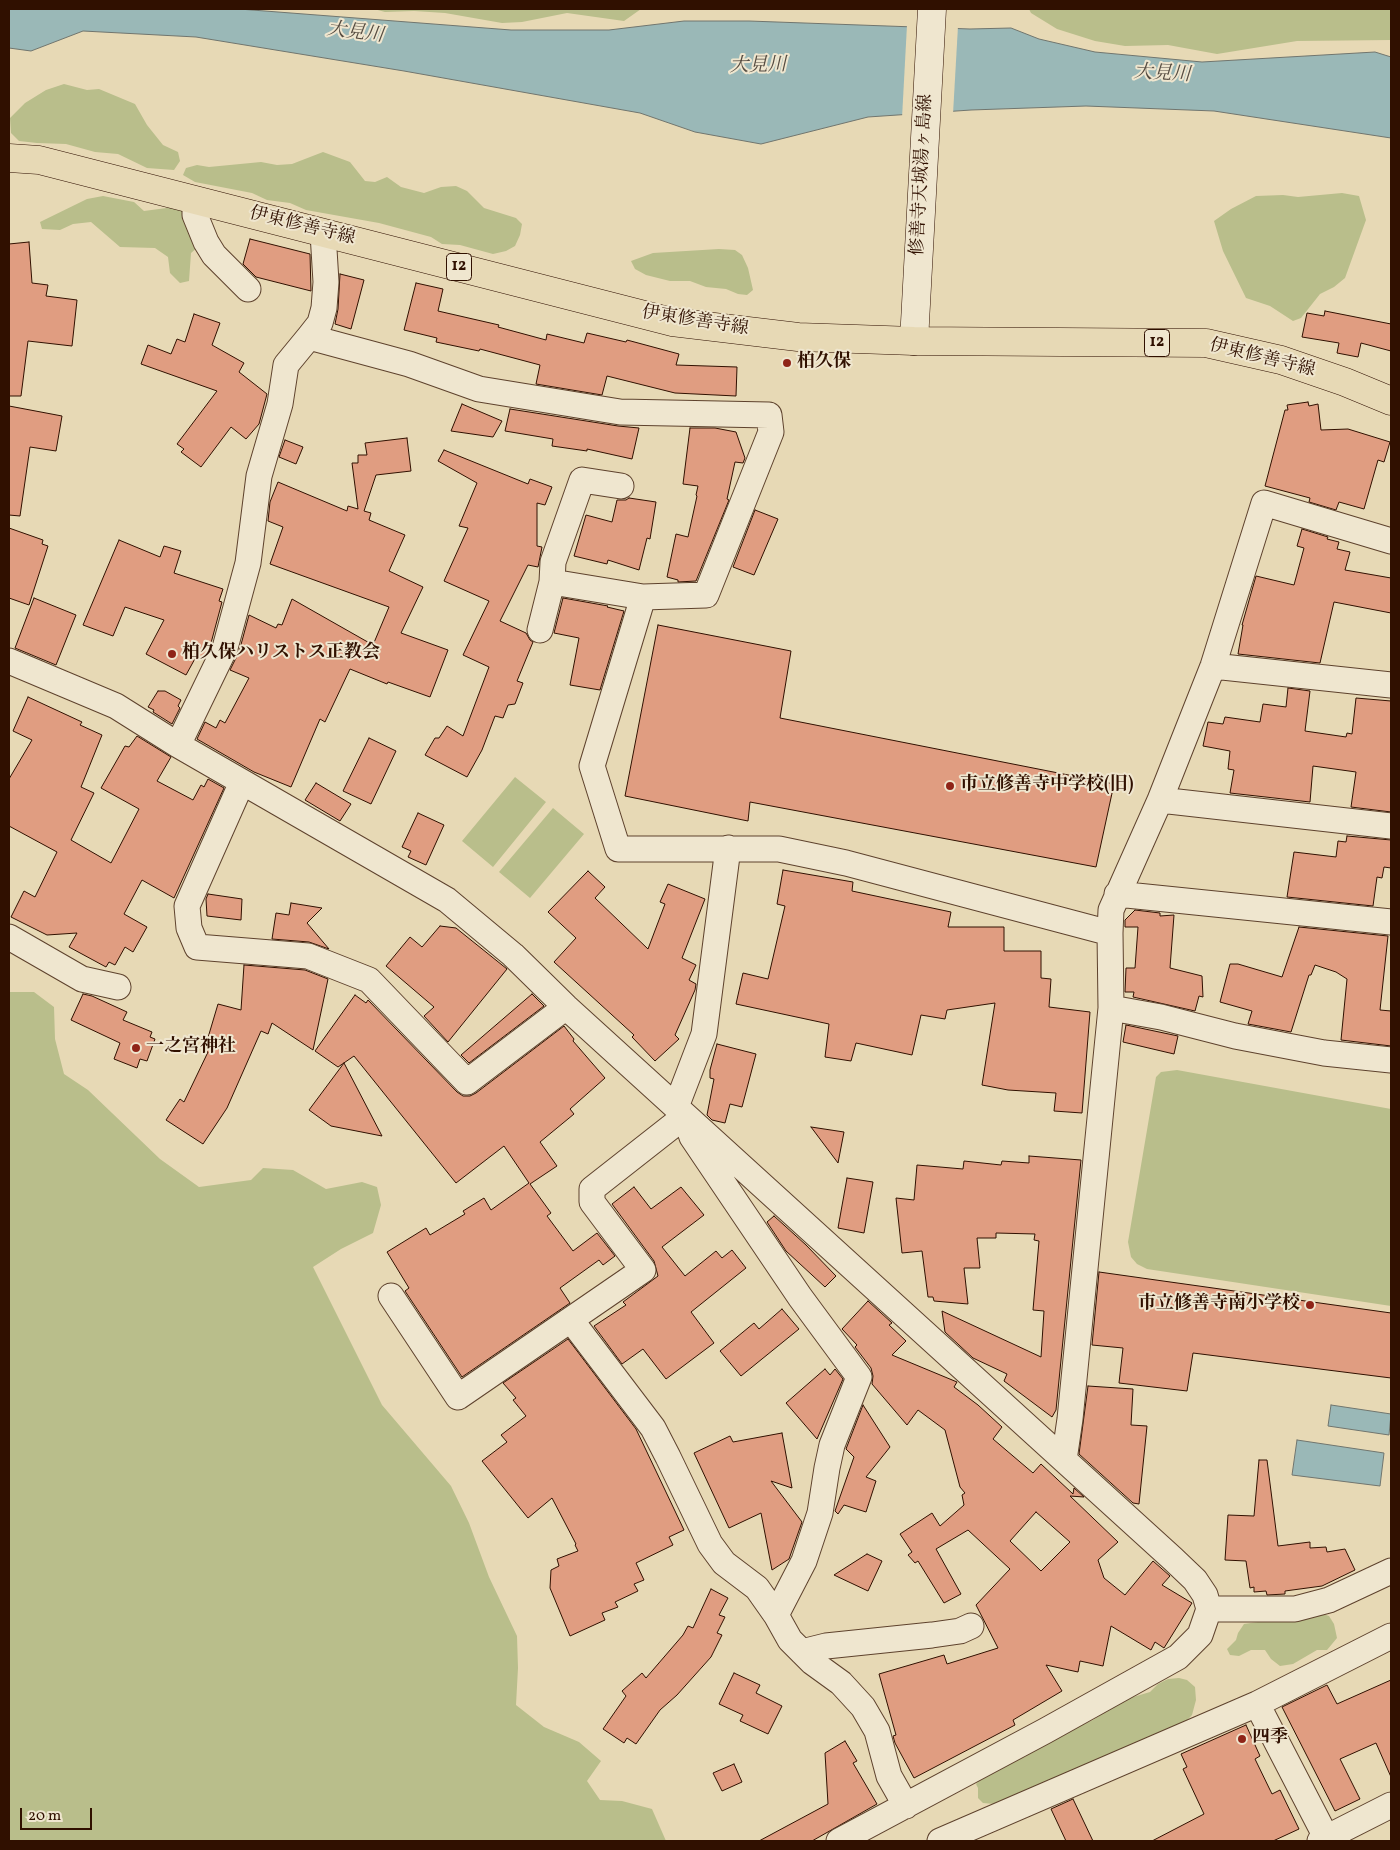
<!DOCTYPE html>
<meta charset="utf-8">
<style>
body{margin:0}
#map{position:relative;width:1400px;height:1850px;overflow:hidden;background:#e7d9b5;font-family:Vollkorn,serif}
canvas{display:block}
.frame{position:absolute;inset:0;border:10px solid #301000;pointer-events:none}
.scale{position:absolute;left:20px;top:1808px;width:72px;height:22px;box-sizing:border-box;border:2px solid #301000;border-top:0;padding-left:6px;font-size:15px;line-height:18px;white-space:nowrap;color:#301000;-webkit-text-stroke:4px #efe6cf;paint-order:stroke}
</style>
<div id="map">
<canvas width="1400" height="1850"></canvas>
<div class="frame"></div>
<div class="scale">20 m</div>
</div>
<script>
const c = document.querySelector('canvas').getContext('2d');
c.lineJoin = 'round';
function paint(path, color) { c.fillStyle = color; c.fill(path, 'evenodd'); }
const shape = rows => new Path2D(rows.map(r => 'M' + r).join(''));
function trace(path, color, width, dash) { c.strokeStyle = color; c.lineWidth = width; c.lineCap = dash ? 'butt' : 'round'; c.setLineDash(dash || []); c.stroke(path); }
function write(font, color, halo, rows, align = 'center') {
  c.font = font + ' Vollkorn,"Noto Serif JP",serif'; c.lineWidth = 4; c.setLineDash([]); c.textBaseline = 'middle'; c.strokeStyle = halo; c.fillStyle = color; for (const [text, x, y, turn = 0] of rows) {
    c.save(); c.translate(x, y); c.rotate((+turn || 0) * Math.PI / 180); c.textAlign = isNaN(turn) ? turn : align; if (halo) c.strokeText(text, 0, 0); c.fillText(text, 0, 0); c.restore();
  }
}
paint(shape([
 [374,9,641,9,624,21,567,13,522,22,502,23,445,13,414,11,385,12],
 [1029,9,1391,9,1391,40,1297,41,1217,54,1168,45,1125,46,1095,41,1057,29,1031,13],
 [64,84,87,90,99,89,135,104,147,125,163,145,178,152,180,161,174,170,147,168,118,154,95,152,66,144,37,143,19,141,11,133,10,118,25,103,46,90],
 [323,152,350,162,365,181,375,182,387,177,401,187,424,193,441,187,456,186,467,191,484,208,516,218,522,224,520,235,515,246,506,251,493,254,460,245,442,244,431,237,379,223,306,210,290,203,267,200,252,193,195,182,183,175,186,168,197,165,209,167,261,162,277,165,292,164],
 [1342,193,1359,196,1366,220,1345,278,1334,287,1320,294,1301,318,1293,321,1270,306,1246,298,1223,251,1214,221,1231,209,1256,196,1283,195,1298,197],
 [103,196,134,202,144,211,174,207,185,213,198,247,191,253,189,281,180,283,170,273,168,257,155,248,120,247,91,222,73,224,60,230,42,229,40,222,87,199],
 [719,249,735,250,742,255,748,268,753,290,747,295,738,294,726,289,706,287,690,281,670,281,646,275,635,269,631,261,653,253],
 [515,777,546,802,493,867,462,841],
 [553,808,584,834,530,898,499,872],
 [9,992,34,992,54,1007,55,1039,64,1074,88,1090,160,1159,199,1187,251,1180,263,1168,293,1170,326,1189,362,1182,377,1187,381,1205,373,1233,341,1249,313,1267,382,1405,451,1486,469,1523,489,1577,517,1636,518,1668,516,1705,544,1727,579,1742,601,1761,587,1781,600,1800,622,1801,652,1809,666,1841,9,1841],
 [1177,1070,1391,1109,1391,1306,1147,1269,1137,1264,1131,1257,1128,1242,1156,1077,1161,1072],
 [1320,1613,1329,1616,1334,1624,1337,1638,1327,1650,1317,1650,1293,1664,1280,1666,1271,1659,1265,1650,1251,1650,1239,1656,1230,1655,1227,1649,1236,1640,1238,1633,1244,1624],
 [1179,1678,1187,1680,1195,1687,1196,1700,1192,1715,1180,1728,1094,1765,1074,1769,1059,1781,1006,1805,983,1803,978,1798,978,1788,976,1784,982,1777,1003,1761,1025,1757,1034,1747,1093,1720,1123,1700,1150,1692,1158,1684,1168,1679]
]), '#b9be8b');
const water = shape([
 [9,9,239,9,511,30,609,30,684,21,749,21,970,29,1011,28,1039,39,1095,52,1202,62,1375,52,1391,57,1391,138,1214,111,1086,106,971,110,868,117,761,144,695,132,640,113,404,71,196,37,83,31,31,51,9,48,9,9],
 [1331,1405,1391,1414,1389,1435,1328,1426,1331,1405],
 [1297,1440,1384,1453,1380,1486,1292,1475,1297,1440]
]);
paint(water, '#9ab8b7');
trace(water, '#70756e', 1);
paint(shape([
 [907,25,958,26,953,114,902,118]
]), '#e7d9b5');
const building = shape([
 [250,239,310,254,311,291,256,277,243,264,250,239],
 [29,242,32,283,48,285,46,296,77,300,72,346,28,341,21,396,9,396,9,244,29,242],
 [340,274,364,280,351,329,335,324,338,309,340,274],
 [416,283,443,289,438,311,499,325,498,327,546,340,547,334,584,343,587,333,626,342,627,340,679,354,676,365,737,367,736,396,675,393,607,376,602,395,536,384,540,365,480,349,479,351,436,342,437,338,404,330,416,283],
 [1325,311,1391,324,1391,351,1361,343,1358,357,1337,353,1339,343,1302,337,1307,313,1324,316,1325,311],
 [194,314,220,323,212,345,244,363,239,372,267,394,259,424,246,439,231,427,201,467,181,452,184,449,177,444,217,391,141,364,148,345,171,354,177,339,185,342,194,314],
 [1308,402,1309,406,1318,404,1321,430,1348,429,1390,442,1384,462,1378,460,1364,509,1339,502,1336,510,1309,502,1310,498,1265,486,1285,410,1288,410,1287,405,1308,402],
 [462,404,502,421,493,437,451,431,462,404],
 [9,406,62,416,56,451,30,447,20,516,9,515,9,406],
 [510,409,618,426,639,428,632,459,587,449,587,451,552,446,553,439,505,431,510,409],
 [690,428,715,428,736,432,745,458,743,463,735,462,727,499,729,500,696,581,678,582,678,580,667,577,676,534,688,537,697,496,696,495,698,486,683,484,690,428],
 [407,438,411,471,376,475,364,511,371,513,369,520,405,535,389,571,423,587,401,633,448,650,430,697,388,682,387,684,350,669,325,722,320,719,291,787,254,772,197,739,205,722,216,728,220,720,225,723,249,678,230,670,239,652,249,615,276,628,278,624,282,625,292,599,373,645,389,607,270,564,283,527,268,521,270,502,278,482,347,511,348,506,358,509,352,463,358,463,358,455,367,455,365,443,407,438],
 [285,440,303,447,296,464,279,457,285,440],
 [444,450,528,484,530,479,552,487,545,505,537,503,537,546,542,547,538,567,528,565,500,621,526,633,530,640,533,642,517,681,523,683,515,704,508,705,503,718,495,716,482,750,467,777,425,755,435,738,439,738,447,726,463,736,489,667,463,655,489,601,444,581,468,528,459,526,477,483,438,461,444,450],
 [629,498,656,502,650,539,647,538,639,570,608,560,607,564,574,556,586,515,612,522,617,500,626,500,629,498],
 [755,510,778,519,754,575,733,567,755,510],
 [9,528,43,540,42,544,48,546,29,605,9,598,9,528],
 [1302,529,1328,537,1327,539,1339,542,1337,549,1350,552,1345,570,1391,578,1391,613,1334,602,1320,663,1238,654,1243,625,1242,625,1256,576,1294,585,1304,548,1297,546,1302,529],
 [119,540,160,557,164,546,181,551,174,573,223,589,219,601,222,602,211,643,204,658,197,655,186,675,146,654,164,620,125,607,113,636,83,625,119,540],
 [34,598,76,615,56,665,15,648,34,598],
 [563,598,608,606,607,607,624,611,600,690,570,685,579,638,554,633,563,598],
 [658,625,791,651,780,718,1114,784,1096,867,750,802,748,821,625,796,658,625],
 [1288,688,1310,691,1305,731,1346,737,1347,733,1352,734,1356,698,1391,701,1391,812,1351,807,1356,772,1313,766,1310,802,1230,793,1234,770,1228,769,1230,751,1203,746,1208,722,1223,724,1225,717,1260,722,1263,704,1286,707,1288,688],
 [158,691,165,691,181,700,178,706,180,708,172,724,153,712,154,710,148,707,158,691],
 [28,697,82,722,80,725,102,735,81,787,94,793,71,840,111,863,139,809,101,788,125,746,129,747,137,736,171,757,157,781,193,800,201,785,204,787,208,779,224,788,174,898,142,880,124,914,147,927,133,952,125,947,115,965,109,962,106,967,69,947,77,933,47,935,11,917,24,891,35,897,57,852,9,826,9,779,32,740,13,731,28,697],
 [369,738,396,751,371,804,343,791,369,738],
 [316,783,351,804,340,821,305,800,316,783],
 [418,813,444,825,426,865,408,857,411,851,402,847,418,813],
 [1347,836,1391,840,1391,868,1384,867,1382,878,1377,877,1373,906,1287,897,1294,852,1336,857,1338,841,1346,842,1347,836],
 [783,870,853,882,852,891,951,912,948,927,1004,927,1004,951,1041,951,1041,978,1051,979,1049,1007,1090,1012,1082,1113,1054,1111,1056,1093,1008,1090,982,1085,995,1003,947,1010,945,1019,921,1015,912,1055,856,1043,851,1061,825,1057,829,1024,736,1004,743,973,768,979,785,906,777,904,783,870],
 [588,871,605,887,595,898,648,949,665,904,660,902,668,884,705,899,682,958,696,965,689,980,696,984,695,990,675,1035,679,1039,655,1061,632,1037,634,1035,554,962,576,938,548,912,588,871],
 [208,894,242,899,241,920,207,916,206,899,208,894],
 [291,903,322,908,307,923,329,949,309,942,272,939,276,913,289,915,291,903],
 [1135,910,1160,913,1160,916,1174,915,1170,968,1202,976,1203,997,1199,996,1195,1011,1133,997,1134,992,1125,992,1126,968,1135,968,1138,927,1125,927,1125,920,1135,910],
 [440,926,456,928,507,969,448,1042,424,1016,434,1007,386,966,410,937,422,947,440,926],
 [1299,927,1388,936,1380,1010,1391,1011,1391,1046,1341,1040,1347,979,1336,972,1315,965,1311,975,1309,975,1291,1032,1248,1024,1252,1011,1220,1002,1230,964,1238,964,1282,977,1299,927],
 [244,965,305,970,328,979,313,1050,272,1023,268,1034,261,1031,227,1108,203,1144,166,1120,180,1099,184,1102,208,1052,204,1051,218,1004,241,1010,244,965],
 [83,994,92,996,127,1012,123,1020,152,1032,150,1037,155,1039,147,1061,140,1059,137,1068,114,1059,120,1043,71,1020,83,994],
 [532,994,544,1006,469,1063,461,1055,532,994],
 [355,995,366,1003,368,1000,457,1092,463,1096,470,1096,476,1093,564,1026,574,1039,573,1041,605,1078,570,1109,574,1114,540,1142,557,1166,530,1184,551,1213,547,1216,573,1251,597,1233,615,1256,603,1265,599,1260,560,1288,570,1303,462,1377,405,1291,409,1288,387,1252,426,1228,430,1235,465,1214,463,1211,484,1198,491,1210,529,1183,504,1146,456,1183,354,1056,338,1067,315,1051,355,995],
 [1126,1025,1178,1036,1174,1054,1123,1042,1126,1025],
 [717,1044,756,1054,742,1107,730,1104,725,1123,712,1120,707,1115,714,1079,710,1078,710,1070,717,1044],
 [344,1063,382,1136,331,1126,309,1110,344,1063],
 [811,1127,844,1132,838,1163,811,1127],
 [1029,1156,1081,1160,1056,1410,1052,1417,1004,1381,1007,1374,973,1358,945,1332,942,1311,1041,1357,1044,1311,1033,1310,1039,1241,1034,1240,1035,1234,996,1233,996,1238,977,1238,980,1268,964,1268,968,1304,934,1301,933,1297,928,1297,922,1251,902,1253,896,1198,914,1200,917,1165,963,1169,964,1161,1001,1165,1002,1161,1029,1163,1029,1156],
 [847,1178,873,1182,864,1233,838,1228,847,1178],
 [634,1187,651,1209,681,1187,704,1215,662,1247,685,1276,716,1251,722,1258,732,1250,746,1268,691,1312,714,1343,666,1379,643,1349,622,1364,594,1326,626,1305,623,1302,658,1276,654,1261,612,1204,634,1187],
 [774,1216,806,1245,836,1276,825,1287,786,1251,767,1222,774,1216],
 [1099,1272,1391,1313,1391,1378,1193,1353,1187,1391,1119,1383,1123,1348,1092,1345,1099,1272],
 [868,1301,892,1323,889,1325,906,1341,892,1355,957,1382,954,1387,978,1405,1002,1427,993,1439,1033,1473,1041,1464,1073,1494,1074,1488,1084,1497,1070,1496,1118,1542,1098,1560,1104,1578,1125,1595,1153,1561,1170,1576,1162,1585,1192,1603,1164,1648,1155,1642,1151,1650,1111,1626,1103,1666,1080,1661,1078,1672,1046,1665,1062,1691,1013,1720,1015,1725,914,1778,895,1743,893,1736,896,1735,879,1674,944,1655,947,1664,998,1648,976,1605,1010,1569,968,1530,936,1549,961,1594,944,1603,918,1561,915,1563,908,1555,912,1552,900,1534,932,1513,940,1526,964,1505,962,1495,965,1493,960,1487,945,1430,918,1410,907,1425,872,1384,873,1376,871,1368,855,1347,857,1345,842,1329,868,1301],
 [1036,1512,1070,1542,1041,1571,1010,1541,1036,1512],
 [782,1309,799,1329,741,1376,720,1351,754,1323,759,1329,782,1309],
 [568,1339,636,1429,684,1530,669,1537,673,1545,636,1563,644,1580,634,1584,638,1591,615,1602,618,1607,602,1613,605,1620,570,1636,550,1588,551,1570,559,1566,557,1559,578,1551,575,1545,576,1544,552,1498,528,1518,482,1461,507,1442,501,1435,526,1416,513,1400,516,1398,503,1383,568,1339],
 [825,1369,830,1375,835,1369,843,1379,817,1439,786,1403,825,1369],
 [1088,1386,1133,1389,1131,1425,1147,1426,1139,1504,1133,1503,1079,1454,1088,1386],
 [863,1405,890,1447,866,1477,876,1481,866,1512,844,1505,838,1514,835,1511,854,1457,846,1449,863,1405],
 [782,1433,792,1488,771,1481,802,1522,789,1559,772,1570,761,1513,729,1528,694,1453,730,1436,733,1442,782,1433],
 [1259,1460,1267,1460,1278,1546,1310,1542,1310,1548,1326,1547,1327,1552,1345,1549,1355,1570,1322,1586,1285,1591,1285,1594,1267,1595,1266,1591,1254,1592,1254,1587,1250,1588,1246,1561,1225,1560,1228,1515,1254,1516,1259,1460],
 [867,1554,882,1561,868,1591,834,1575,867,1554],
 [711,1589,728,1598,719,1615,725,1617,717,1633,722,1635,711,1657,677,1695,660,1710,636,1744,627,1738,624,1743,603,1729,626,1696,622,1691,642,1673,646,1678,683,1635,688,1626,693,1628,711,1589],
 [734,1673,760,1685,756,1693,782,1706,768,1734,740,1721,743,1715,719,1704,734,1673],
 [1391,1680,1391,1777,1376,1743,1340,1759,1360,1799,1335,1811,1282,1707,1327,1685,1337,1704,1391,1680],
 [1246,1725,1260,1756,1255,1759,1272,1794,1280,1790,1299,1829,1273,1841,1152,1841,1204,1814,1183,1769,1187,1767,1181,1754,1246,1725],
 [845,1741,857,1761,853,1763,877,1804,812,1841,759,1841,828,1804,825,1753,845,1741],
 [734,1764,742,1782,722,1791,713,1773,734,1764],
 [1073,1799,1093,1841,1066,1841,1051,1809,1073,1799]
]);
paint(building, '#e09d81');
trace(building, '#301000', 1);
const street = shape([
 [195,200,195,215,206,242,214,255,248,289],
 [309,337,320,323,324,308,326,282,323,233],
 [552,582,643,597],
 [540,630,552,582,553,562,582,480,621,486],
 [9,661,116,706,178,745,447,900,513,955,566,1007,1173,1559,1195,1580,1205,1595,1209,1609,1200,1635,1178,1657,1045,1731,839,1841],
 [1213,666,1391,685],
 [178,745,225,648,248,563,259,476,280,404,286,365,309,337,409,364,479,389,620,412,769,415,771,432,706,595,643,597,592,766,618,849,779,849,846,863,1110,933],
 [242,782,187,906,189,928,197,947,308,956,369,980,467,1082,566,1007],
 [1160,800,1391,826],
 [1117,894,1391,922],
 [9,937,82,979,118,987],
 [1111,1008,1161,1017,1235,1036,1324,1053,1391,1060],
 [676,1107,704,1034,728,848],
 [391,1296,458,1397,643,1270,592,1202,592,1189,685,1116,692,1137,800,1297,859,1377,832,1445,827,1468,820,1513,804,1561,776,1615],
 [571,1320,653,1428,668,1457,710,1544,724,1563,757,1588,776,1615,790,1640,812,1662,841,1683,863,1707,877,1731,889,1776,906,1806],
 [1064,1460,1070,1419,1111,1008,1110,933,1111,910,1160,800,1213,666,1264,503,1391,541],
 [1209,1609,1295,1609,1329,1600,1391,1571],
 [802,1652,826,1646,932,1635,960,1631,971,1626],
 [1257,1704,1328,1841],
 [940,1841,1257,1704,1391,1636],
 [1320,1841,1391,1805]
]);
const secondary = shape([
 [914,341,932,9]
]);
const primary = shape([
 [9,158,39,160,672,322,798,337,914,341,1206,343,1281,360,1345,382,1391,401]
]);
trace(street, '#5e422d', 27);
trace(secondary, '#301000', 29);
trace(primary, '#301000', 29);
trace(street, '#efe6cf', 25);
trace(secondary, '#efe6cf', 28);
trace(primary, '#e7d9b5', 28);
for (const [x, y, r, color] of [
 [787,363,5,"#8f2418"],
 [172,654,5,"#8f2418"],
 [950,786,5,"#8f2418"],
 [136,1048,5,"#8f2418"],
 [1310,1305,5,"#8f2418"],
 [1242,1739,5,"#8f2418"]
]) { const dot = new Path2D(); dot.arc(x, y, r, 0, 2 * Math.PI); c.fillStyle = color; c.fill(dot); trace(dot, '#efe6cf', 2); }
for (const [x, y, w] of [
 [459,267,25],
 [1157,343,25]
]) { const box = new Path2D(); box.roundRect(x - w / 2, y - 13.5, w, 27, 4); c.fillStyle = '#efe6cf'; c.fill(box); trace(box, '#301000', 1); }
write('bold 16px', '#301000', null, [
 ["12",459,267],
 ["12",1157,343]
]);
write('18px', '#301000', '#efe6cf', [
 ["修善寺天城湯ヶ島線",923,175,-87],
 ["伊東修善寺線",302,227,14],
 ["伊東修善寺線",695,322,9],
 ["伊東修善寺線",1262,359,14]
]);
write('bold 18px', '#301000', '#efe6cf', [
 ["柏久保",797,363],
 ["柏久保ハリストス正教会",182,654],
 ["市立修善寺中学校(旧)",960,786],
 ["一之宮神社",146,1048],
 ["市立修善寺南小学校",1300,1305,"right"],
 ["四季",1252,1739]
], 'left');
write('italic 19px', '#554b40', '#efe6cf', [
 ["大見川",355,34,7],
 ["大見川",758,67,-1],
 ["大見川",1162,75,3]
]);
</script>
